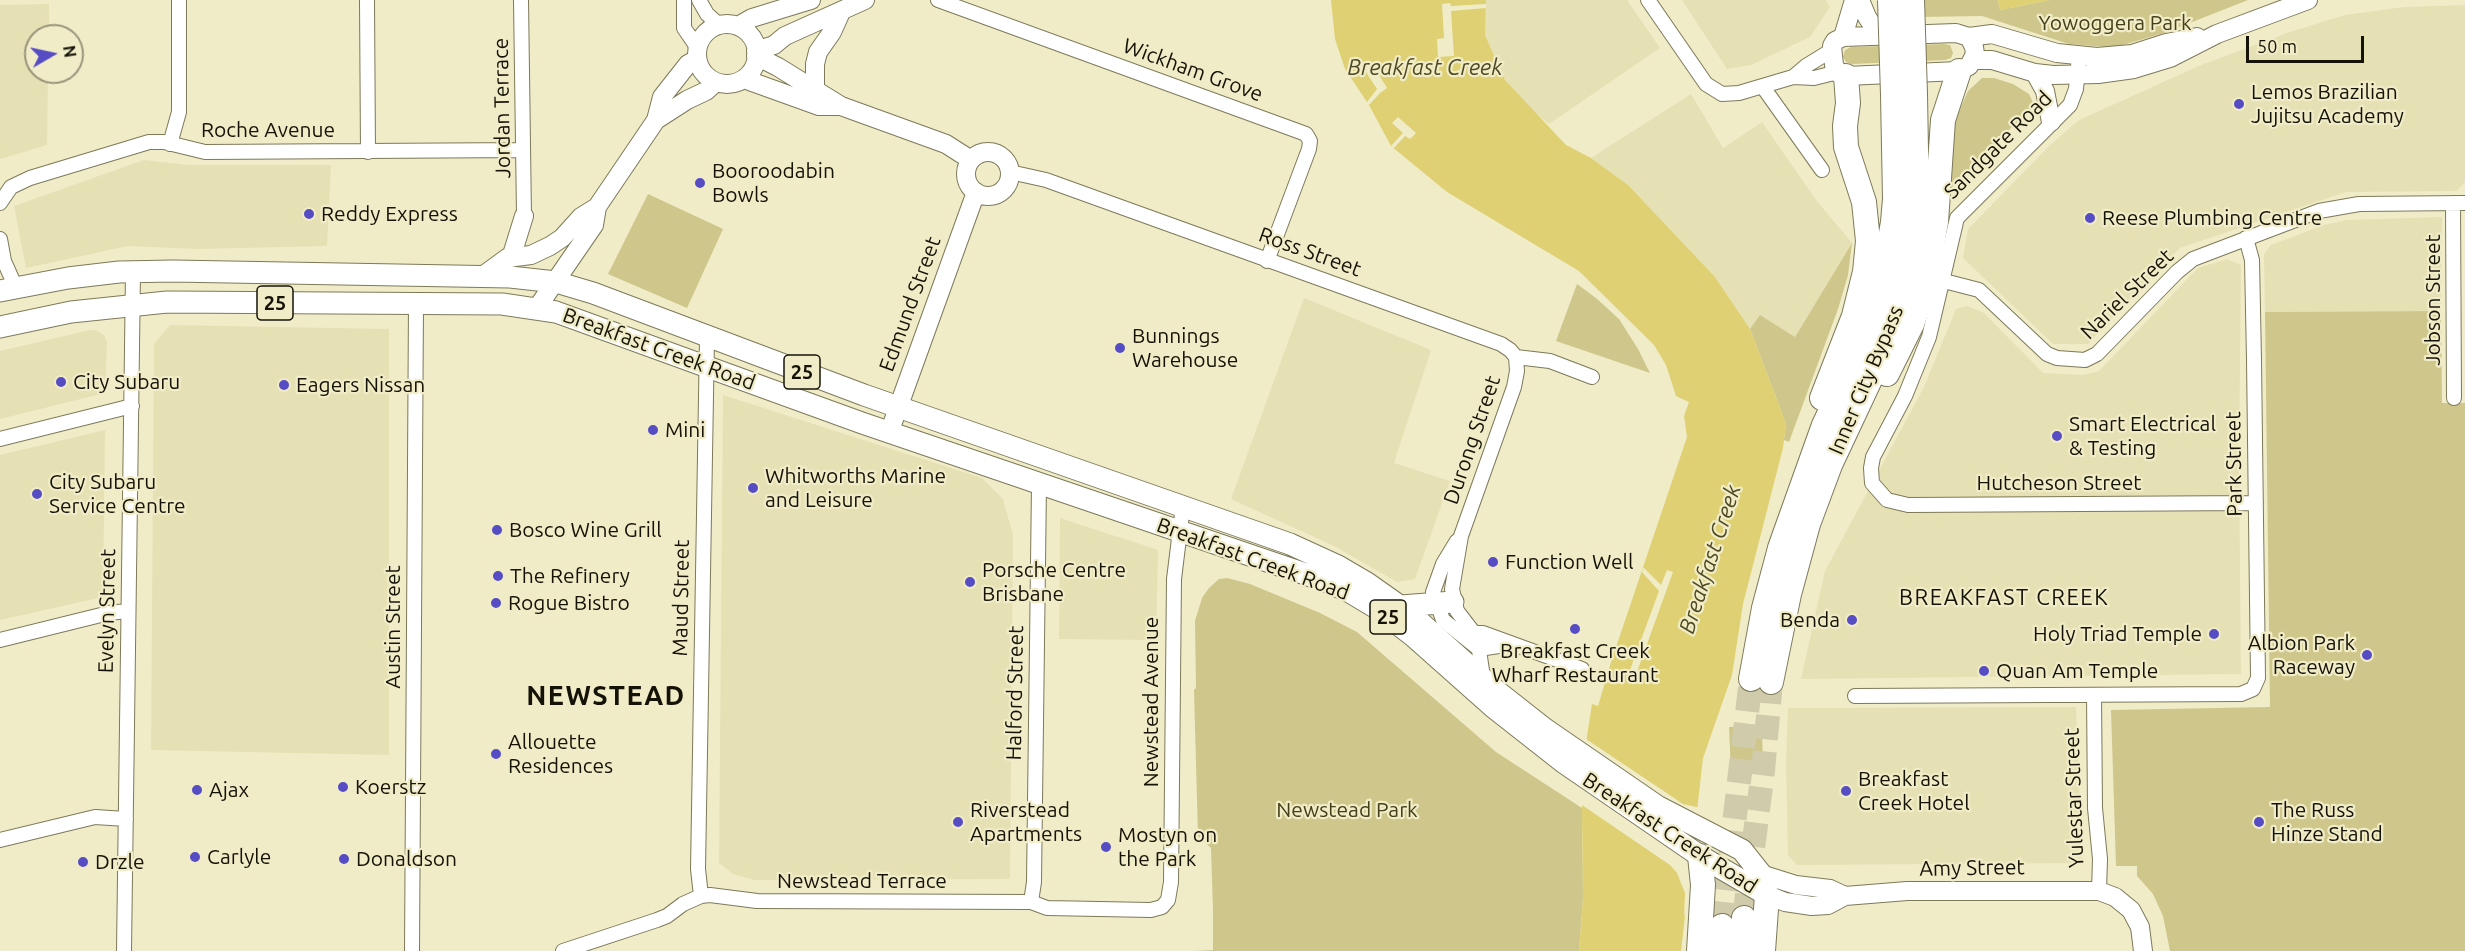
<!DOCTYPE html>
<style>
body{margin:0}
#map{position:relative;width:2465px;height:951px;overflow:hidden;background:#f1ecc8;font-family:Ubuntu,sans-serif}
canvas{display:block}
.north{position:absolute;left:24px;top:24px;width:60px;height:60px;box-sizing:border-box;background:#f1ecc8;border:2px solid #99957b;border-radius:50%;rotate:81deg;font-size:16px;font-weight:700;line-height:24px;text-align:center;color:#151307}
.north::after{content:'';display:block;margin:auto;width:21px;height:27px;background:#564dc4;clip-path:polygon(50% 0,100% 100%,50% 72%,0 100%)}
.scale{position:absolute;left:2246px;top:36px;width:118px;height:27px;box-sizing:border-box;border:3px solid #151307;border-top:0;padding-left:8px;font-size:18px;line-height:21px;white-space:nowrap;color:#151307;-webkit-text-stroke:4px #f1ecc8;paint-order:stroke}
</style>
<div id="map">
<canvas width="2465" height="951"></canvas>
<div class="north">N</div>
<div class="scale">50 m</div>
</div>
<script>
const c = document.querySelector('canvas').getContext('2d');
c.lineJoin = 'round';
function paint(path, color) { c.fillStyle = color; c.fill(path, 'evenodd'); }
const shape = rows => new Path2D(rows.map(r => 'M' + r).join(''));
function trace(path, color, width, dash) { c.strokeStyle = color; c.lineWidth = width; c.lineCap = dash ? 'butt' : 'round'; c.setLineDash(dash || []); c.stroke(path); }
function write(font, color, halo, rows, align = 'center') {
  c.font = font + ' Ubuntu,sans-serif'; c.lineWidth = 4.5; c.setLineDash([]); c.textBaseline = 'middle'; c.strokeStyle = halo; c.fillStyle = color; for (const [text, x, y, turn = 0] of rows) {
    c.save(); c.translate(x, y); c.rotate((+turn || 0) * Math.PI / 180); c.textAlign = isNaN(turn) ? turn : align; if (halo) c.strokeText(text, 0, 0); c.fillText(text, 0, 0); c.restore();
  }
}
paint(shape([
 [1486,0,1627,0,1660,48,1549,124,1531,109,1505,80,1485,35],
 [1682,0,1826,0,1830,7,1810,37,1751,65,1727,69],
 [49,4,49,36,36,36,36,72,48,72,47,145,0,159,0,5],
 [2465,5,2465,182,2456,191,2346,192,2180,248,2088,344,2053,344,1963,258,1968,229,2049,146,2079,120,2201,65,2290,32,2345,15,2404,7],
 [1691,94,1723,148,1762,122,1816,200,1852,243,1795,337,1760,316,1750,329,1715,277,1628,185,1591,158],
 [144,160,188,165,331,165,327,246,198,249,128,246,26,268,14,206],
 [2442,217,2441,311,2265,312,2264,254,2271,245,2324,225,2346,220],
 [2227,259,2241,265,2239,462,2241,674,1801,679,1825,571,1924,387,1956,309,1967,306,1984,313,2043,373,2083,375,2099,371,2198,268],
 [1304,298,1431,350,1394,463,1450,481,1415,579,1397,582,1336,547,1231,499],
 [170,325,389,329,389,755,151,750,154,344],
 [90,330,96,330,104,335,107,342,105,393,0,419,0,351],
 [723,395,982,478,1003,499,1013,535,1010,879,754,880,733,874,719,863],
 [105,430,103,597,0,620,0,455],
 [1060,518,1158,550,1156,640,1059,639],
 [2076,707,2082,863,1797,865,1788,855,1786,763,1788,708]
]), '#e6e0b5');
paint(shape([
 [1919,0,1998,0,2000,10,2050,0,2248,0,2167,32,2123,45,2107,47,2069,44,1982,16,1919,17],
 [1944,44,1950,45,1953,53,1951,58,1945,60,1852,64,1846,62,1843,57,1845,50,1851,47],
 [1982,78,1994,78,2013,84,2029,94,2034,105,1948,191,1955,121,1968,91],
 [648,194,723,229,687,308,608,274],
 [1852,243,1848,275,1838,309,1789,442,1784,440,1786,424,1750,329,1760,315,1795,337],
 [1577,284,1596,298,1619,319,1638,349,1650,373,1556,341],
 [2441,311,2442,403,2465,403,2465,951,2170,951,2163,916,2153,894,2137,876,2137,866,2116,866,2111,710,2270,707,2265,312],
 [1227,578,1250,584,1320,613,1357,632,1496,752,1582,808,1583,899,1579,951,1195,951,1213,950,1213,910,1211,848,1198,836,1194,690,1196,688,1195,621,1202,598,1209,588,1219,579],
 [1762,725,1763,771,1731,772,1729,727]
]), '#cec68a');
paint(shape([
 [1331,0,1486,0,1485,35,1505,80,1566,145,1591,158,1628,185,1715,277,1750,329,1786,424,1783,448,1743,604,1732,675,1703,758,1681,951,1579,951,1583,899,1582,808,1587,736,1592,704,1598,706,1612,659,1687,437,1684,416,1689,402,1676,396,1666,365,1654,345,1579,271,1447,192,1391,146,1369,105,1345,69,1335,39],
 [1998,0,2050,0,2000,10]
]), '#ded073');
paint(shape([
 [1450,3,1451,6,1486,4,1486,8,1451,11,1454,56,1438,57,1437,39,1444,38,1442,4],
 [1372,64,1387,88,1380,93,1369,105,1367,102,1377,89,1364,69],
 [1398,117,1416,133,1410,139,1405,136,1394,148,1391,146,1403,133,1392,123],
 [1643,567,1661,585,1667,570,1673,572,1637,672,1630,670,1659,591,1642,572],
 [1583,737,1683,804,1701,808,1689,898,1684,917,1685,893,1677,873,1670,865,1579,803]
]), '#f1ecc8');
trace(shape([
 [1744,918,1763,771,1771,682],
 [1722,926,1751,679]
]), '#d0cbab', 24, [24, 12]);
const street = shape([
 [367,0,368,152],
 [521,0,524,216],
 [684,0,684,28,697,47],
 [699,0,707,14,719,25],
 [938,0,1306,134,1310,141,1309,149,1267,261],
 [1648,0,1706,84,1722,94,1739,93,1793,77,1814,78,1838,72],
 [2079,56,2076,89,2070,105,1957,218,1929,337,1905,396,1873,457,1871,468,1872,483,1887,500,1908,505,2256,503],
 [1793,77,1806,66,1832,50],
 [1763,87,1822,170],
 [170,144,179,112,179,0],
 [1010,172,1046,180,1501,344,1510,350,1516,357,1517,371,1514,387,1461,536,1452,589,1457,611,1477,637,1483,677],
 [0,203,11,187,30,178,149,142,164,142,205,152,523,150],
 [2453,203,2454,398],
 [0,239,4,261,16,288],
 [1944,281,1979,290,2047,354,2057,358,2085,360,2097,354,2177,272,2193,259,2319,211,2359,204,2465,203],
 [1516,357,1550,361,1592,377],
 [0,439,132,406],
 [1457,541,1443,564,1433,592,1443,620,1479,649,1512,644],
 [1475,633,1483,633,1582,669],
 [0,640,109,613,127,611],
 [2094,695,2095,808,2100,859,2099,891],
 [1855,696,2241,694,2253,689,2258,678,2254,360,2252,260,2246,238],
 [0,840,95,817,126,819],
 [701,896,698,869,707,337],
 [1031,902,1034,882,1039,484],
 [124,951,133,272],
 [412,951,416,303],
 [563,951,657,920,667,916,683,904,701,896,710,895,757,901,1031,902,1047,908,1151,910,1162,907,1168,900,1171,882,1174,579,1183,506]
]);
const secondary = shape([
 [1860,0,1867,17,1879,35],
 '697 54a30 30 0 1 1 60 0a30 30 0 1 1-60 0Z',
 [738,26,752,18,811,0],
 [1956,33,1969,37,1974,47,1975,54,1969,66,1959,71,1846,76,1839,74,1834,65,1832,46,1835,41,1843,37,1956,33],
 [1843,37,1854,0],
 [1969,37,1992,34,2057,53,2097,57,2132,54,2166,43,2197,37],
 [756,51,774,45,785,36,865,0],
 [756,56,778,67,841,106,946,144,971,160],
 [1973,60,1992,60,2035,73,2053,75,2098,74,2134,69,2170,58,2217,34,2308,0],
 [2035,73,2045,91,2051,122],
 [744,79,819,106,841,106],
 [815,90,815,64,818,52,832,32,841,12],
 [656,120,687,100,706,91,716,82],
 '966 174a22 22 0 1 1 44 0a22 22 0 1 1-44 0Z',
 [511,258,524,216],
 [481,277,507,258,531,255,550,246,562,238,581,217,597,207,656,120,662,97,688,64,697,59],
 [537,308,594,225,597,207],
 [889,433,976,192],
 [1761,874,1796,885,1830,889,1845,896],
 [1767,895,1785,902,1812,906,1828,905,1845,896,1907,891,2099,891,2115,897,2131,910,2140,927,2143,951]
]);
const primary = shape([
 [0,291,68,278,119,272,173,271,510,277,556,282,593,293,864,395,1290,544,1338,566,1367,583,1411,614,1498,692,1545,729,1657,806,1742,850,1761,874,1767,895],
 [0,327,71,312,167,302,502,304,556,312,862,423,1320,579,1348,591,1378,609,1413,636,1493,707,1563,762,1700,856,1767,895],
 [1401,606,1453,602]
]);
const highway = shape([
 [1887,374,1912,324,1925,283,1936,222,1943,120,1959,71],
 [1822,398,1854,316,1865,272,1868,241,1864,202,1846,147,1845,126,1848,103,1846,76],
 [1751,679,1764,608,1780,548,1824,425,1865,338,1883,280,1893,222,1895,199,1893,95],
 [1771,682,1789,594,1808,524,1830,465,1883,352,1901,298,1912,246,1917,207,1915,94],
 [1699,951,1703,885,1700,856],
 [1719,951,1722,926],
 [1741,951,1744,918],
 [1763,951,1767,895]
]);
trace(street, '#7d7959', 16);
trace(secondary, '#7d7959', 20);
trace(primary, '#7d7959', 23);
trace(highway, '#7d7959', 26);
trace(street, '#fff', 14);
trace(secondary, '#fff', 18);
trace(primary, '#fff', 21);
trace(highway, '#fff', 24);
const highwayBridge = shape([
 [1890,0,1893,95],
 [1912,0,1915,94]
]);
trace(highwayBridge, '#7d7959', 26, []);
trace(highwayBridge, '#fff', 24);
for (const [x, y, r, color] of [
 [2239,104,6,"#564dc4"],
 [700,183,6,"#564dc4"],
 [309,214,6,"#564dc4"],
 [2090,218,6,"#564dc4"],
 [1120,348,6,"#564dc4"],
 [61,382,6,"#564dc4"],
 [284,385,6,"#564dc4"],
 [653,430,6,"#564dc4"],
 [2057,436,6,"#564dc4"],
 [753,488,6,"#564dc4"],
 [37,494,6,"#564dc4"],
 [497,530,6,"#564dc4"],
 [1493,562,6,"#564dc4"],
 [498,576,6,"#564dc4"],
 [970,582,6,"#564dc4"],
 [496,603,6,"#564dc4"],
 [1852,620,6,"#564dc4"],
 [1575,629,6,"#564dc4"],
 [2214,634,6,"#564dc4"],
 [2367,655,6,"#564dc4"],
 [1984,671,6,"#564dc4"],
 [496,754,6,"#564dc4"],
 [343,787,6,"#564dc4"],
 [197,790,6,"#564dc4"],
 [1846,791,6,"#564dc4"],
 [958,822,6,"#564dc4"],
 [2259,822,6,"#564dc4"],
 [1106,847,6,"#564dc4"],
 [195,857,6,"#564dc4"],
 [344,859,6,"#564dc4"],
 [83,862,6,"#564dc4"]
]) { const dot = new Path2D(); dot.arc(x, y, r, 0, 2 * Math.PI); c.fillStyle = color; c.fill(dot); trace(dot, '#f1ecc8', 2); }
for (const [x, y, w] of [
 [275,303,36],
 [802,372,36],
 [1388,617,36]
]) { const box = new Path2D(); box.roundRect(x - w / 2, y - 17, w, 34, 4.5); c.fillStyle = '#f1ecc8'; c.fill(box); trace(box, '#151307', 1.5); }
write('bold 20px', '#151307', null, [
 ["25",275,303],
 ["25",802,372],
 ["25",1388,617]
]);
write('21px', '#464018', '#f1ecc8', [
 ["Yowoggera Park",2115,23],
 ["Newstead Park",1347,810]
]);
write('21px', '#151307', '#f1ecc8', [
 ["Wickham Grove",1193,70,20],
 ["Jordan Terrace",502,108,-91],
 ["Roche Avenue",268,130],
 ["Sandgate Road",1998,145,-45],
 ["Ross Street",1310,252,20],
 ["Nariel Street",2127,294,-44],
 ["Jobson Street",2433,300,-90],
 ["Edmund Street",910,304,-70],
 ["Breakfast Creek Road",659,349,20],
 ["Inner City Bypass",1866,380,-67],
 ["Durong Street",1472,440,-71],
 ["Park Street",2234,464,-91],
 ["Hutcheson Street",2059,483],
 ["Breakfast Creek Road",1253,559,20],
 ["Maud Street",681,598,-89],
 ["Evelyn Street",107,611,-89],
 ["Austin Street",393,627,-90],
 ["Halford Street",1015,693,-89],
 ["Newstead Avenue",1151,702,-90],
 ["Yulestar Street",2074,798,-92],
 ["Breakfast Creek Road",1670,833,33],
 ["Amy Street",1972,868,-1],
 ["Newstead Terrace",862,881]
]);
write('21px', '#151307', '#f1ecc8', [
 ["Lemos Brazilian",2251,92],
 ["Jujitsu Academy",2251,116],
 ["Booroodabin",712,171],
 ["Bowls",712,195],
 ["Reddy Express",321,214],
 ["Reese Plumbing Centre",2102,218],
 ["Bunnings",1132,336],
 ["Warehouse",1132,360],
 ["City Subaru",73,382],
 ["Eagers Nissan",296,385],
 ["Smart Electrical",2069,424],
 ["& Testing",2069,448],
 ["Mini",665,430],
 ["Whitworths Marine",765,476],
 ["and Leisure",765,500],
 ["City Subaru",49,482],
 ["Service Centre",49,506],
 ["Bosco Wine Grill",509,530],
 ["Function Well",1505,562],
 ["Porsche Centre",982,570],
 ["Brisbane",982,594],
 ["The Refinery",510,576],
 ["Rogue Bistro",508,603],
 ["Benda",1840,620,"right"],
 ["Holy Triad Temple",2202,634,"right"],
 ["Albion Park",2355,643,"right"],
 ["Raceway",2355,667,"right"],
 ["Breakfast Creek",1575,651,"center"],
 ["Wharf Restaurant",1575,675,"center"],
 ["Quan Am Temple",1996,671],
 ["Allouette",508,742],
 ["Residences",508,766],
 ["Breakfast",1858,779],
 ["Creek Hotel",1858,803],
 ["Koerstz",355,787],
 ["Ajax",209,790],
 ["Riverstead",970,810],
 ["Apartments",970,834],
 ["The Russ",2271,810],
 ["Hinze Stand",2271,834],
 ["Mostyn on",1118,835],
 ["the Park",1118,859],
 ["Carlyle",207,857],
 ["Donaldson",356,859],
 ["Drzle",95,862]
], 'left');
write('italic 22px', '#4f4921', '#f1ecc8', [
 ["Breakfast Creek",1425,68],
 ["Breakfast Creek",1710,559,-72]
]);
c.letterSpacing = '1.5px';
write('22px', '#151307', '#f1ecc8', [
 ["BREAKFAST CREEK",2004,598]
]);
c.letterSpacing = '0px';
c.letterSpacing = '1.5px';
write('bold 27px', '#151307', '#f1ecc8', [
 ["NEWSTEAD",606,696]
]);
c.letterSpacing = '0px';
</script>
